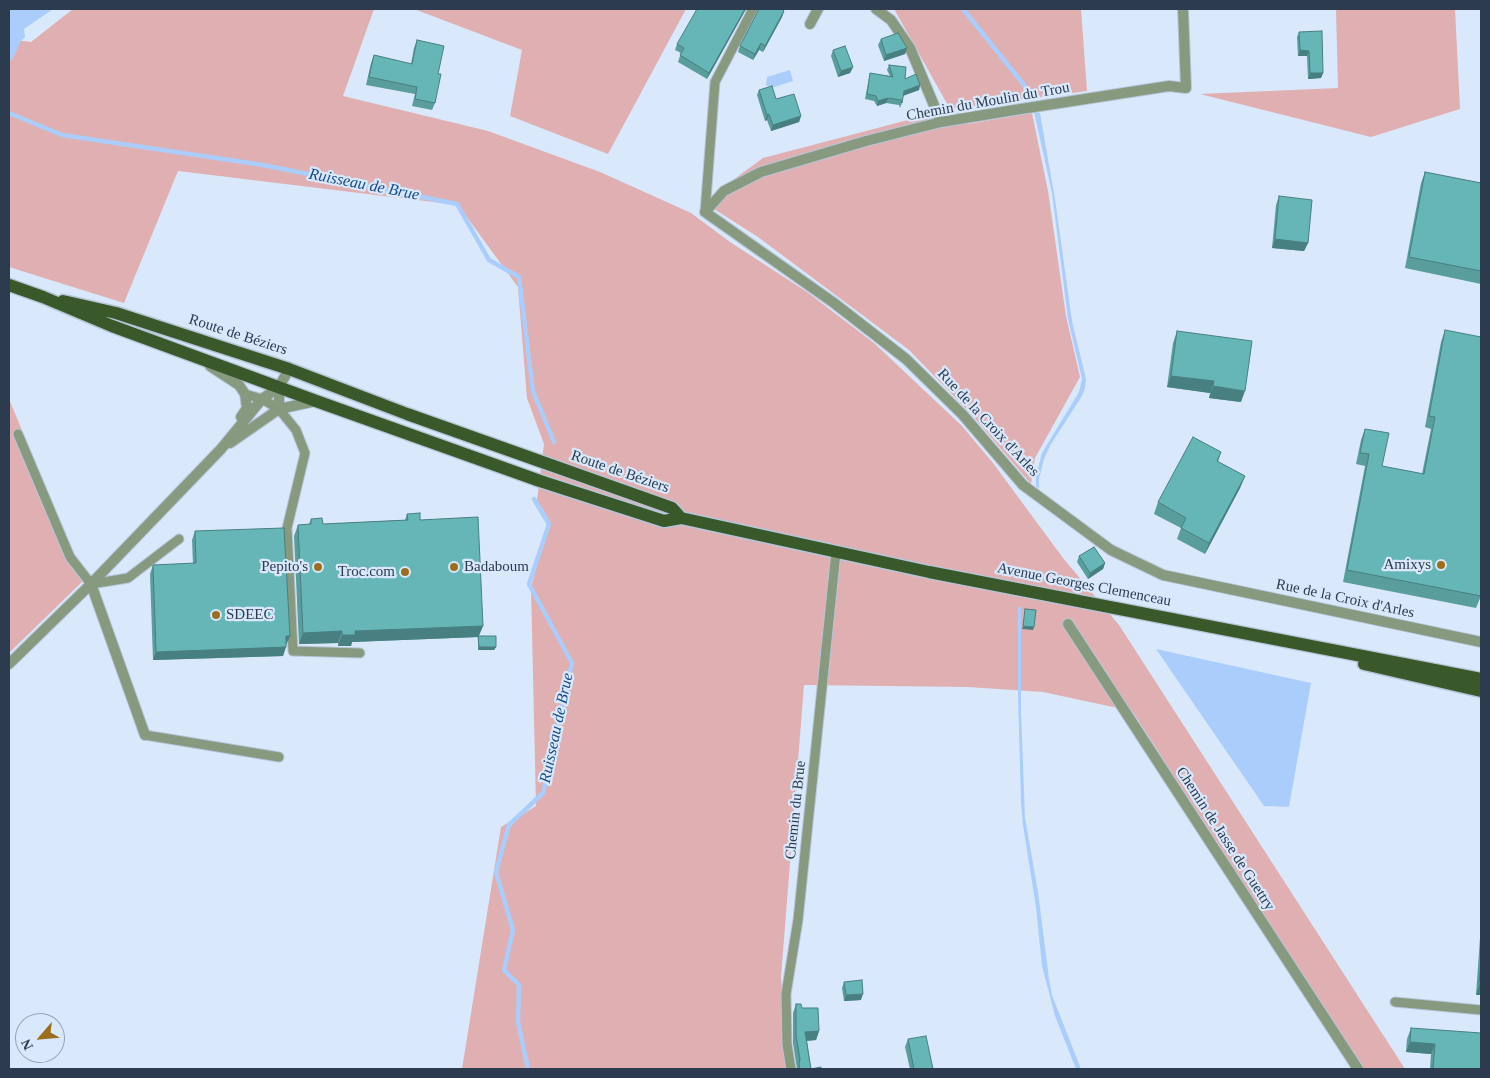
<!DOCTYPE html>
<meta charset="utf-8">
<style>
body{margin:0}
#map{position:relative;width:1490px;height:1078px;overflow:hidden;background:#d9e8fb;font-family:"Times New Roman",serif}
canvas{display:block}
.frame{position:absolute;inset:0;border:10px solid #2d3b4f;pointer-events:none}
.north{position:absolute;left:15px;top:1013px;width:50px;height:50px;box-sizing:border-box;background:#d9e8fb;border:1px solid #94a3b6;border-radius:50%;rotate:243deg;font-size:14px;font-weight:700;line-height:20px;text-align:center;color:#2d3b4f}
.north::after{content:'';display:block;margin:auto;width:18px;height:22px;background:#9b6e1e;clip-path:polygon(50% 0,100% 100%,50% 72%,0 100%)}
</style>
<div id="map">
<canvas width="1490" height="1078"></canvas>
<div class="frame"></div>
<div class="north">N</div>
</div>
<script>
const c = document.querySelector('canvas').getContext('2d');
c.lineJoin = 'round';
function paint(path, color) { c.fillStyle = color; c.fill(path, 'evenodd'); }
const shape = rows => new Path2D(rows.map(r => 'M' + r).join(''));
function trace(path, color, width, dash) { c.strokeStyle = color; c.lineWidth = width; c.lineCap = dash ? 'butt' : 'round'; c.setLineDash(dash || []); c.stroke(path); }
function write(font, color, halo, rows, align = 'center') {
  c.font = font + ' "Times New Roman",serif'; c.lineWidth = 4.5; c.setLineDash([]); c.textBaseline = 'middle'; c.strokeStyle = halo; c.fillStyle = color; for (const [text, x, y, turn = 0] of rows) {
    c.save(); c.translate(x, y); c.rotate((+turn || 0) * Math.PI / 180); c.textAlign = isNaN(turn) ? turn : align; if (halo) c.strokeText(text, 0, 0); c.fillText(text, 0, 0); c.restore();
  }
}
paint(shape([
 [73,9,374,9,343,96,488,131,600,172,691,213,730,242,807,292,874,343,962,426,993,463,1063,558,1119,625,1405,1069,1364,1069,1132,711,1043,692,968,687,804,685,781,977,789,1069,462,1069,501,827,536,806,531,588,548,518,537,500,544,444,527,398,518,287,458,205,178,171,124,303,9,267,9,39,31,42],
 [414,9,686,9,608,154,510,116,522,50],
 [894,9,1081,9,1087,91,950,109,967,124,1032,113,1048,191,1066,316,1080,377,1035,458,1031,484,972,415,909,350,758,237,703,202,763,158,950,109],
 [1336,9,1455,9,1460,109,1371,137,1200,94,1338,88],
 [9,399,84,580,9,653]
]), '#e0afb1');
paint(shape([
 [9,9,53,9,24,29,25,37,21,41,14,56,9,63],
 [790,70,793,81,771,88,766,85,767,77],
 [1034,112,1040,113,1055,199,1072,321,1086,379,1085,388,1082,396,1051,444,1044,459,1039,479,1039,489,1036,486,1036,476,1042,453,1079,392,1082,379,1068,319,1052,193],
 [1018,607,1021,607,1021,710,1025,818,1038,892,1049,979,1052,995,1081,1069,1076,1069,1055,1016,1042,966,1036,907,1023,825,1021,803,1018,695],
 [1156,649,1311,683,1289,807,1264,806]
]), '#abcdfc');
trace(shape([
 [963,9,1032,95],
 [9,113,62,135,263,165,457,204,489,260,519,277,533,391,554,442],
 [528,1069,518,1022,519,985,504,970,513,930,496,872,509,825,543,793,572,663,529,584,549,524,534,499]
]), '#abcdfc', 4.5);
const service = shape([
 [705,212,715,82,753,9],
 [245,394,262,399,279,409,296,430,305,453,287,528,293,651,360,653],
 [18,434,70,557,91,584,128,578,179,539],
 [145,735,279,757],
 [1395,1002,1481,1010],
 [791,1069,787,1044,786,994,798,920,836,552]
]);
const minor = shape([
 [876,9,891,20,910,48,941,122],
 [1183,9,1186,88,1169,86,1008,111,941,122,866,141,761,172,724,191,705,212,834,303,906,359,963,415,1023,485,1111,550,1163,575,1481,642],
 [810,24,818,9],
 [91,584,145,735],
 [1068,624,1358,1069]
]);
const tertiary = shape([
 [210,366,239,385,245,394,247,408,241,417],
 [279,409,279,387],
 [230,443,279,409,316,401],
 [9,664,91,584,221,449,262,399,279,387,289,369]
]);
const primary = shape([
 [9,285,43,297,112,326,316,401,540,481,664,521,681,518,929,572,1481,679],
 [63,301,116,313,289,369,407,414,672,508,681,518],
 [1364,664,1481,691]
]);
trace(service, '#b7c5d9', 11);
trace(minor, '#b7c5d9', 12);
trace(tertiary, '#b7c5d9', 12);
trace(primary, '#b7c5d9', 15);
trace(service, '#87997f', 9);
trace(minor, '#87997f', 10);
trace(tertiary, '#87997f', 10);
trace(primary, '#39592a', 12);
paint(shape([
 [746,9,707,79,678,62,681,53,675,50,677,44],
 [758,9,784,9,783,10,784,11,782,17,763,52,759,50,753,60,738,52,740,46,759,10],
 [1299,32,1323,73,1321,78,1308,79,1307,56,1298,56,1297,37],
 [881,39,907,48,905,54,884,61,878,45],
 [417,40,438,74,435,103,432,110,412,106,415,94,366,85,371,63,374,55,411,64,414,48],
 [833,50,853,67,850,73,838,77,831,56],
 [889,65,905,79,920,85,919,90,903,96,902,103,900,108,899,105,886,103,877,106,874,101,865,99,869,78,870,73,890,76,887,70],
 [759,90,776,99,801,116,799,122,771,131,767,120,765,121,757,95],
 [1425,172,1481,183,1481,284,1405,268,1421,183],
 [1279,196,1308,243,1304,251,1272,248,1276,205],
 [1445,330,1481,596,1476,608,1343,582,1365,466,1356,464,1361,440,1365,429,1382,466,1422,474,1431,429,1425,427,1441,342],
 [1177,331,1241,402,1209,398,1210,393,1167,387,1173,343],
 [1221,452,1218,462,1245,476,1240,488,1205,554,1177,539,1181,528,1154,514,1158,502],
 [407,514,420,520,483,626,479,636,496,647,494,650,478,650,478,637,352,642,351,646,338,646,338,643,299,644,294,536,298,525,309,524,311,519,323,524,405,520],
 [195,531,286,645,283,656,153,660,150,574,153,565,193,564,192,540],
 [1079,556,1105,563,1103,569,1088,579,1077,562],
 [1481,923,1481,995,1476,995],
 [844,982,861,1000,844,1001,842,988],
 [796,1004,802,1008,819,1031,816,1040,807,1041,811,1069,821,1069,797,1069,793,1043,793,1013],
 [1411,1028,1481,1069,1430,1069,1431,1054,1406,1052,1407,1039],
 [908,1039,933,1069,910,1069,905,1047]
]), '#599d9d');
paint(shape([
 [745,9,746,9,707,79,709,73],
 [784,11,782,17,763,52,765,46],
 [761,43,759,50,753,60,755,54],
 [907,48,905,54,884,61,886,55],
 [1300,50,1309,51,1307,56,1298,56],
 [853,67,850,73,838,77,841,71],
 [1310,73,1323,73,1321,78,1308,79],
 [920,85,919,90,902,96,904,91],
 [888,98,886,103,877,106,878,101],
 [769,114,767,120,765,121,767,115],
 [801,116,799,122,771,131,773,125],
 [1275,239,1308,243,1304,251,1272,248],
 [1171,376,1214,381,1210,393,1167,387],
 [1213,386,1245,391,1241,402,1209,398],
 [1245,476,1240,488,1205,554,1209,543],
 [1105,563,1103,569,1088,579,1090,573],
 [483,626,478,637,352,642,351,646,338,646,342,635,355,631],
 [1023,626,1034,627,1033,630,1022,629],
 [342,631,338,643,299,644,303,633],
 [286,636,290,636,286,645],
 [286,647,283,656,153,660,156,652],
 [479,647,496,647,494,650,478,650],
 [1479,986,1481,986,1481,995,1476,995],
 [863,994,861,1000,844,1001,846,995],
 [819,1031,816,1040,802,1041,805,1032],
 [1410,1042,1435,1044,1431,1054,1406,1052]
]), '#487f80');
const building = shape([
 [697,9,745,9,709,73,680,55,684,48,677,44,697,9],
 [759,9,782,9,784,11,765,46,761,43,755,54,740,46,759,9],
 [1322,31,1323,73,1310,73,1309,51,1300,50,1299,32,1322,31],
 [898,33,907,48,886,55,881,39,898,33],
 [417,40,444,46,438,74,441,74,435,103,415,99,417,87,369,77,374,55,412,64,417,40],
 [845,46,853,67,841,71,833,50,845,46],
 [889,65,906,67,905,79,916,74,920,85,904,91,902,103,901,100,888,98,878,101,876,96,867,94,870,73,893,77,889,65],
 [772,86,776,99,794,94,801,116,773,125,769,114,767,115,759,90,772,86],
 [1425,172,1481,183,1481,271,1409,257,1425,172],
 [1279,196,1312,200,1308,243,1275,239,1279,196],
 [1445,330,1481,337,1481,596,1347,570,1369,454,1360,453,1365,429,1389,433,1382,466,1424,474,1435,417,1429,416,1445,330],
 [1177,331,1252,341,1245,391,1213,386,1214,381,1171,376,1177,331],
 [1193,437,1221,452,1217,461,1245,476,1209,543,1181,528,1186,518,1158,502,1193,437],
 [420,513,420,520,478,517,483,626,355,631,355,635,342,635,342,631,303,633,298,525,311,524,311,519,322,518,323,524,408,520,407,514,420,513],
 [284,528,290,636,286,636,286,647,156,652,153,565,196,563,195,531,284,528],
 [1094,547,1105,563,1090,573,1079,556,1094,547],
 [1025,609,1036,610,1034,627,1023,626,1025,609],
 [478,636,496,636,496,647,479,647,478,636],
 [1481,960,1481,986,1479,986,1481,960],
 [862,980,863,994,846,995,844,982,862,980],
 [796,1004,801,1004,802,1008,818,1008,819,1031,805,1032,811,1069,821,1067,821,1069,800,1069,799,1064,800,1059,796,1035,796,1004],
 [1411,1028,1481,1033,1481,1069,1433,1069,1435,1044,1410,1042,1411,1028],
 [926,1036,933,1069,914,1069,908,1039,926,1036]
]);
paint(building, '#67b6b7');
trace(building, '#487f80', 1);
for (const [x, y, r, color] of [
 [1441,565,5,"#9b6e1e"],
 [318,567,5,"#9b6e1e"],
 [454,567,5,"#9b6e1e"],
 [405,572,5,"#9b6e1e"],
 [216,615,5,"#9b6e1e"]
]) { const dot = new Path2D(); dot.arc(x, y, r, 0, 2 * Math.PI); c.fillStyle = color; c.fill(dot); trace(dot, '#d9e8fb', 2); }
write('15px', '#2d3b4f', '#d9e8fb', [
 ["Chemin du Moulin du Trou",988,102,-10],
 ["Route de Béziers",238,335,18],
 ["Rue de la Croix d'Arles",988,423,47],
 ["Route de Béziers",620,472,19],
 ["Avenue Georges Clemenceau",1084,585,11],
 ["Rue de la Croix d'Arles",1345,599,12],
 ["Chemin du Brue",796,810,-84],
 ["Chemin de Jasse de Guettry",1225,839,57]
]);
write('15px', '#2d3b4f', '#d9e8fb', [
 ["Amixys",1431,565],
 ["Pepito's",308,567],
 ["Badaboum",464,567,"left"],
 ["Troc.com",395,572],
 ["SDEEC",226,615,"left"]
], 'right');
write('italic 16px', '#154b8e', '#d9e8fb', [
 ["Ruisseau de Brue",364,185,11],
 ["Ruisseau de Brue",557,728,-78]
]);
</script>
